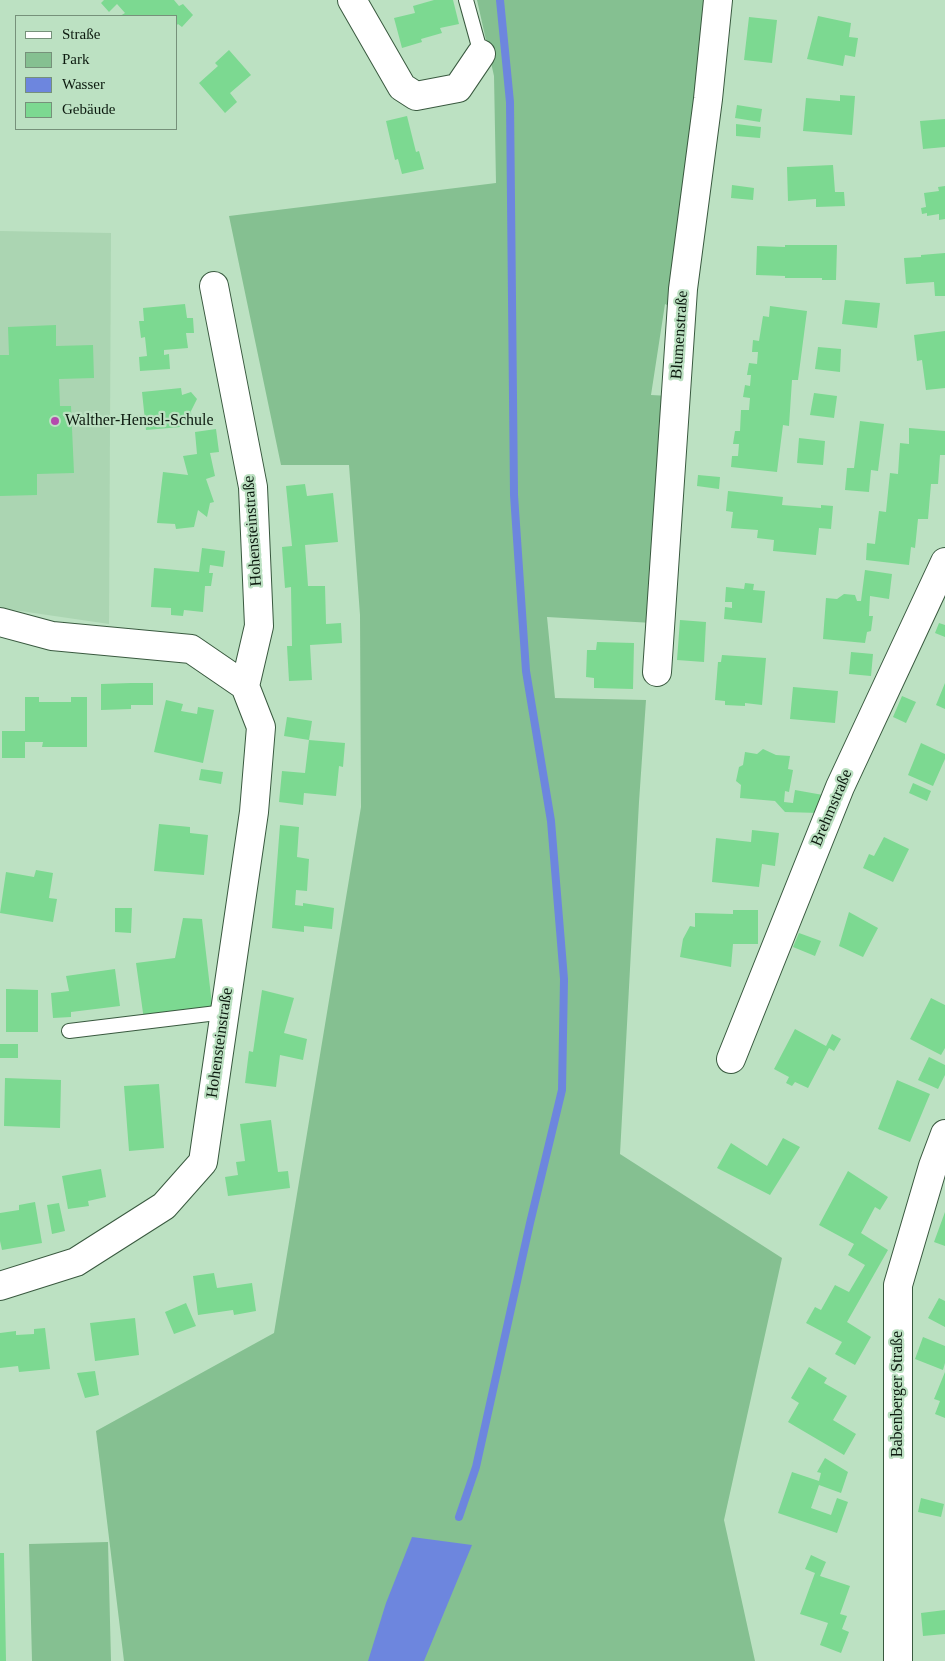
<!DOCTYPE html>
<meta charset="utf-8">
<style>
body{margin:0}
#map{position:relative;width:945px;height:1661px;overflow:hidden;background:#bce1c2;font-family:"Times New Roman",serif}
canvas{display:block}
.legend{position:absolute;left:15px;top:15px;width:162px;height:115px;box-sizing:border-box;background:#bce1c2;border:1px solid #76917a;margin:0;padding:6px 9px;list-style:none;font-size:15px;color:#0c1a0f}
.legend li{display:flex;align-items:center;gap:10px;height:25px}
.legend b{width:25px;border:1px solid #76917a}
</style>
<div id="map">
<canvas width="945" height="1661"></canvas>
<ul class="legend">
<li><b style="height:6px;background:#fff"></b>Straße</li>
<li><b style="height:14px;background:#85c091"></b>Park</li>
<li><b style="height:14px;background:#6d86de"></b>Wasser</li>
<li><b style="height:14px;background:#7cd991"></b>Gebäude</li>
</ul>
</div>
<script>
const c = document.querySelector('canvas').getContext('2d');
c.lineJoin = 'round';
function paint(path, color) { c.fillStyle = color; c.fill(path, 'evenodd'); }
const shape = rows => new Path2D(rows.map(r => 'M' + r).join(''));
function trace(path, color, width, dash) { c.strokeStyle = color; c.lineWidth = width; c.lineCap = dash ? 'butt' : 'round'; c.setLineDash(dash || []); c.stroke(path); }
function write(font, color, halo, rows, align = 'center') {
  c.font = font + ' "Times New Roman",serif'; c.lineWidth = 4.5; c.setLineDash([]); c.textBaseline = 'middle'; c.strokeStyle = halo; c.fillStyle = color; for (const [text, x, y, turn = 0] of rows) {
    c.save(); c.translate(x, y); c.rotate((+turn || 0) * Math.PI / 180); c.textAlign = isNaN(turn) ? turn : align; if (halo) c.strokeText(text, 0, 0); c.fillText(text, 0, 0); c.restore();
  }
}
paint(shape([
 [0,231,111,233,109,624,0,608]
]), '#abd5b2');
paint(shape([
 [477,0,705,0,674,309,665,304,651,395,670,396,653,623,547,617,555,698,646,700,639,802,620,1154,782,1258,724,1520,755,1661,124,1661,96,1431,274,1333,361,807,360,615,349,465,281,465,229,216,496,183,494,76],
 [108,1542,111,1661,32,1661,29,1544]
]), '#85c091');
paint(shape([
 [412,1537,472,1545,424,1661,368,1661,386,1603]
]), '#6d86de');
trace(shape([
 [459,1517,476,1467,530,1223,562,1090,564,979,551,821,526,671,514,495,510,102,500,0]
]), '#6d86de', 8);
paint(shape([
 [104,0,174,0,179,6,183,4,193,15,182,27,178,24,176,26,176,16,120,16,125,13,117,4,109,12,101,3],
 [434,0,453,0,459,24,440,28,442,33,421,39,422,42,402,48,394,18,415,13,413,6],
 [818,16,851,23,849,37,858,38,855,57,845,55,843,66,807,59],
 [749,17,777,20,772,63,744,60],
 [229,50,251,75,230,93,237,102,225,113,199,83,218,66,215,63],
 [840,95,855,96,852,135,803,131,806,98,840,101],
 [737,105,762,109,760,122,735,118],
 [407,116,416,152,419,151,424,169,402,174,398,159,395,160,386,121],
 [945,119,945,147,923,149,920,121],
 [736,124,761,127,760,138,736,136],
 [833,165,835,192,844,192,845,206,816,207,816,199,788,201,787,167],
 [732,185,754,188,753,200,731,198],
 [945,186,945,219,939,220,939,214,927,216,927,213,922,214,921,208,926,207,924,193,939,191,938,187],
 [785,245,837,245,836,280,822,280,822,278,785,278,785,276,756,275,757,246,785,247],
 [945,253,945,296,935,296,934,282,906,284,904,258,921,257,921,255],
 [845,300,880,303,877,328,842,324],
 [185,304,187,318,193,318,194,333,186,333,188,348,164,350,164,355,169,354,170,369,140,371,139,357,147,356,145,337,141,338,139,321,144,321,143,308],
 [770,306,807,311,798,380,792,380,789,426,783,425,777,472,731,467,732,456,738,456,739,444,733,444,735,431,740,431,741,410,749,410,750,398,743,397,745,385,750,386,751,375,747,375,749,363,757,364,758,352,752,352,753,340,759,341,763,316,769,317],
 [56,325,56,346,93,345,94,378,59,379,60,406,71,406,74,473,37,474,37,495,0,496,0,355,9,355,8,327],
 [945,331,945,388,926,390,922,360,917,361,914,335],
 [818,347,841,349,840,372,815,369],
 [181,388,182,395,191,392,197,399,191,411,192,426,146,430,142,392],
 [814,393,837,396,834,418,810,415],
 [860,421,884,424,878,471,871,470,869,492,845,490,847,468,854,468],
 [909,428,945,431,945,455,940,455,938,484,931,484,928,519,918,519,915,548,911,547,909,565,866,560,867,543,875,544,879,511,886,512,890,473,898,474,900,443,909,444],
 [216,429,219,452,210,453,215,476,206,479,214,502,210,503,207,517,198,510,194,527,176,529,175,524,157,523,163,472,188,475,183,456,197,454,195,432],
 [799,438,825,441,823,465,797,463],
 [698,475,720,477,719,489,697,486],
 [305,484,307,496,333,493,338,542,305,545,308,586,325,586,326,624,341,623,342,643,310,645,312,680,289,681,287,646,292,646,291,587,285,588,282,547,292,546,286,486],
 [728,491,783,497,782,505,821,508,821,505,833,506,831,529,819,528,816,555,773,551,774,540,757,538,758,530,731,528,733,512,726,511],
 [202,548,225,551,223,567,210,565,209,573,213,573,211,586,205,586,203,612,184,610,183,616,171,615,171,608,151,607,154,568,199,572],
 [865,570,892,574,889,599,870,596,869,616,873,616,871,631,867,632,865,643,823,639,826,598,837,599,844,594,855,595,857,601,861,601],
 [745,583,754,584,753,590,765,591,762,623,724,619,725,607,732,608,732,602,725,602,726,587,744,589],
 [680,620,706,622,704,662,677,660],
 [939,623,945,625,945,637,935,633],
 [597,642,634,643,633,689,594,688,594,678,586,677,587,650,596,650],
 [851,652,873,654,871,676,849,674],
 [722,655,766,658,762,705,745,703,745,706,725,705,725,701,715,700,718,662,721,662],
 [131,683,153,683,153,705,131,705,131,709,101,710,101,684],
 [945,683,945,709,936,705],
 [793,687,838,691,835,723,790,719],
 [902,696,916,702,906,723,893,717],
 [25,697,39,697,39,702,71,702,71,697,87,697,87,747,42,747,43,742,25,742,25,758,2,758,2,731,25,731],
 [166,700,183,704,181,711,197,714,198,707,214,710,203,763,154,752],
 [287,717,312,721,309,740,284,736],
 [309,740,345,743,343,767,339,766,336,796,304,793,303,805,279,802,282,771,305,773],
 [921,743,945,754,945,759,933,786,908,775],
 [763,749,776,755,790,756,788,769,793,770,789,792,785,791,784,802,793,803,795,790,823,795,819,813,785,812,775,801,740,798,741,785,736,781,739,767,743,765,745,752,757,754],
 [201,769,223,772,221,784,199,780],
 [913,783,931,791,927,801,909,793],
 [159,824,190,827,190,833,208,835,204,875,154,871],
 [280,825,299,827,297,857,309,859,307,891,296,890,295,905,303,906,303,903,334,908,332,929,304,926,304,932,272,928],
 [752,830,779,833,775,866,762,864,759,887,712,882,716,838,751,842],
 [884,837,909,849,893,882,863,868,869,854,874,856],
 [36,870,53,873,49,898,57,899,53,922,0,913,6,872,34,877],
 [115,908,132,908,131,933,115,932],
 [733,910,758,910,758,944,733,944,731,967,680,957,683,939,690,926,695,927,695,913,733,914],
 [849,912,878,928,863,957,839,946],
 [183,918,202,919,213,1013,144,1020,136,963,175,958],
 [799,933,821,941,815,956,793,947],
 [115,969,120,1006,71,1012,71,1017,53,1018,51,993,69,991,66,976],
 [6,989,38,990,38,1032,6,1032],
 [262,990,294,998,284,1033,307,1039,303,1060,280,1055,276,1087,245,1083,249,1051,253,1052],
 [931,998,945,1005,945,1048,941,1055,910,1039],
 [795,1029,826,1046,832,1034,841,1039,834,1051,829,1048,808,1088,795,1082,792,1086,786,1083,789,1077,774,1069],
 [0,1044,18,1044,18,1058,0,1058],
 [929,1057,945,1065,945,1075,938,1089,918,1080],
 [5,1078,61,1080,60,1128,4,1126],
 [897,1080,930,1094,910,1142,878,1129],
 [159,1084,164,1148,129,1151,124,1086],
 [271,1120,278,1172,288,1171,290,1188,228,1196,225,1177,238,1175,236,1162,245,1161,240,1124],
 [783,1138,800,1147,770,1195,717,1168,731,1143,767,1166],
 [101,1169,106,1197,88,1201,89,1206,68,1209,62,1176],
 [848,1171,888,1197,880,1210,875,1207,861,1233,888,1250,847,1322,871,1337,855,1365,835,1354,842,1342,806,1323,815,1307,821,1310,835,1285,849,1292,865,1265,848,1255,854,1244,819,1225],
 [35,1202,42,1243,2,1250,0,1241,0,1213,19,1210,19,1205],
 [59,1203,65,1231,52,1234,47,1205],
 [945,1212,945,1246,934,1242],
 [214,1273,217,1288,252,1283,256,1311,234,1315,233,1310,198,1315,193,1276],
 [939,1298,945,1301,945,1327,928,1318],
 [186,1303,196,1326,174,1334,165,1312],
 [135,1318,139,1355,95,1361,90,1323],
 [45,1328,50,1369,19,1372,18,1366,0,1368,0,1333,16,1331,16,1335,34,1334,34,1329],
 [923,1337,945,1346,945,1363,943,1370,915,1359],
 [809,1367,827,1378,824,1383,847,1396,833,1420,856,1434,844,1455,788,1422,799,1403,791,1398],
 [95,1371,99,1395,85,1398,77,1373],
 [945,1372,945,1418,935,1414,940,1401,934,1399],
 [825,1458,848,1472,841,1493,819,1485,811,1508,831,1515,837,1498,848,1502,837,1533,778,1513,792,1472,819,1481,821,1473,817,1472],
 [921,1498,944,1504,941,1517,918,1512],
 [0,1553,4,1553,6,1661,0,1661],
 [811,1555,826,1562,820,1576,850,1586,840,1614,847,1616,842,1629,849,1632,841,1653,820,1645,828,1623,800,1614,815,1573,805,1569],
 [945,1610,945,1634,923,1636,921,1613]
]), '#7cd991');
const service = shape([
 [466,0,481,54],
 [69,1031,225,1012]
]);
const minor = shape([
 [352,0,402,87,416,96,458,88,481,54],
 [0,622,52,636,191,649,245,686],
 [657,672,683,289,708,99,718,0],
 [731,1059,840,787,945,562],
 [0,1286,76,1262,164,1206,203,1162,254,812,261,727,245,686,259,626,253,487,214,286],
 [898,1661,898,1285,933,1166,945,1134]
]);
trace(service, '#39593f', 16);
trace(minor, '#39593f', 30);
trace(service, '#fff', 14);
trace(minor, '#fff', 28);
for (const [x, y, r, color] of [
 [55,421,5,"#b44bad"]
]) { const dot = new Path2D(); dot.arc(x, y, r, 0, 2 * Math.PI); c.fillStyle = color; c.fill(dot); trace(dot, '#bce1c2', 2); }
write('16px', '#0c1a0f', '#bce1c2', [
 ["Blumenstraße",680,335,-86],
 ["Hohensteinstraße",253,531,-94],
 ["Brehmstraße",832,808,-67],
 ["Hohensteinstraße",220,1043,-82],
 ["Babenberger Straße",898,1394,-90]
]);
write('16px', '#0c1a0f', '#bce1c2', [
 ["Walther-Hensel-Schule",65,421]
], 'left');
</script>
